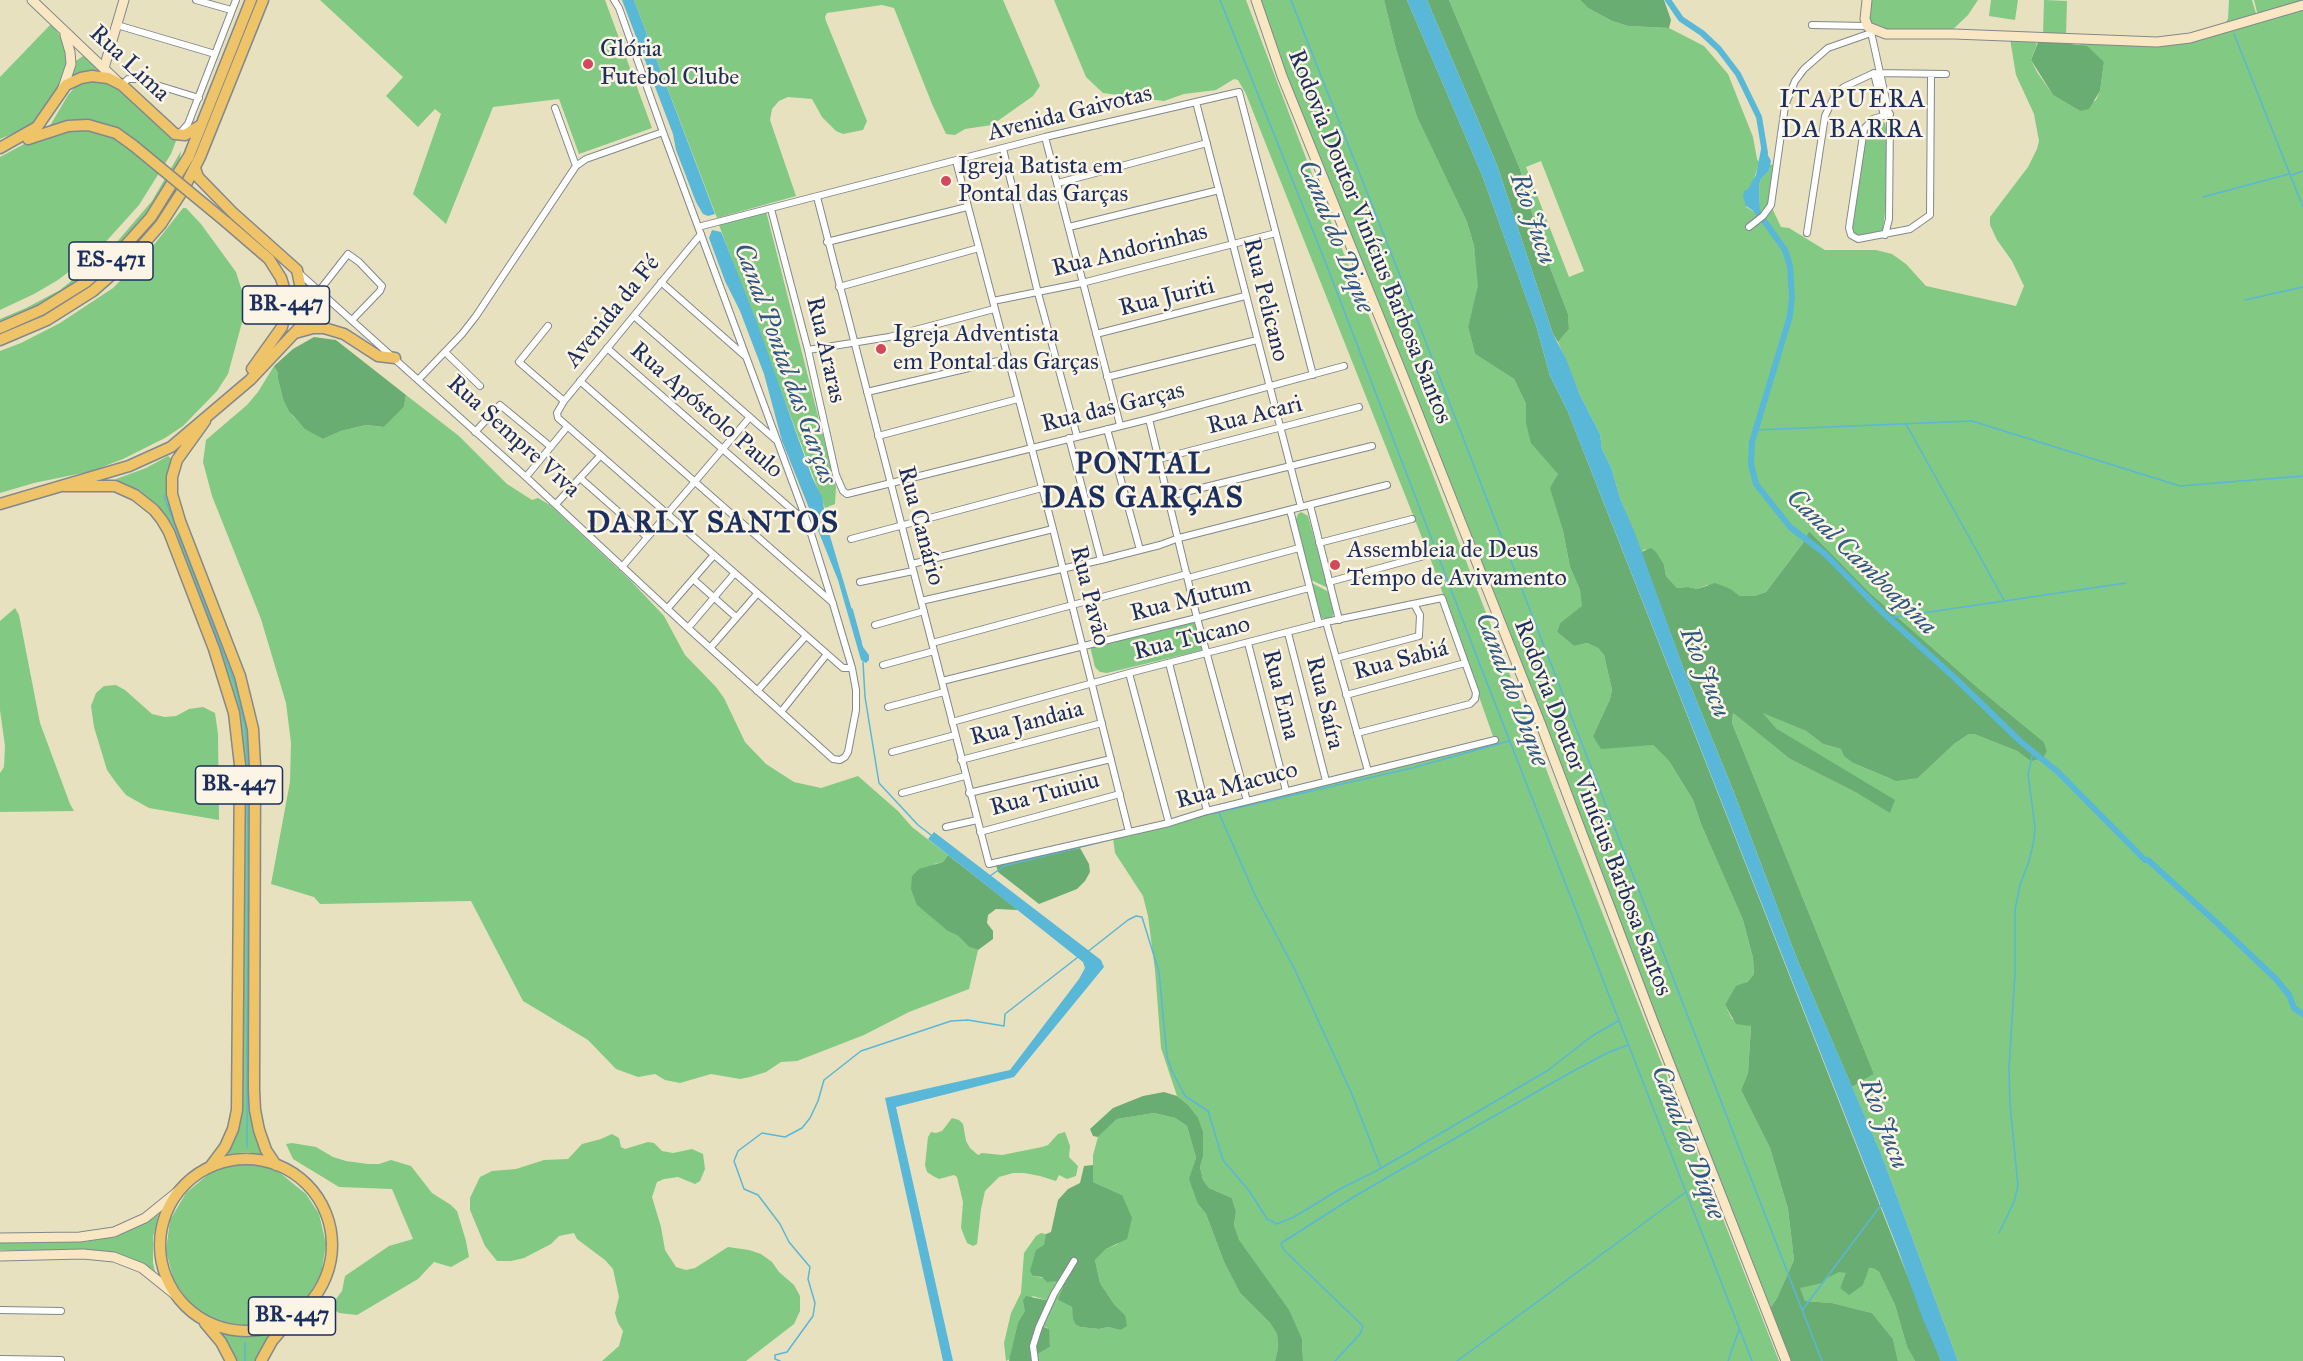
<!DOCTYPE html>
<meta charset="utf-8">
<style>
body{margin:0}
canvas{display:block;background:#e7e1bf}
</style>
<canvas width="2303" height="1361"></canvas>
<script>
const c = document.querySelector('canvas').getContext('2d');
c.lineJoin = 'round';
function paint(path, color) { c.fillStyle = color; c.fill(path, 'evenodd'); }
const shape = rows => new Path2D(rows.map(r => 'M' + r).join(''));
function trace(path, color, width, dash) { c.strokeStyle = color; c.lineWidth = width; c.lineCap = dash ? 'butt' : 'round'; c.setLineDash(dash || []); c.stroke(path); }
function write(font, color, halo, rows, align = 'center') {
  c.font = font + ' "IM FELL Great Primer",serif'; c.lineWidth = 5; c.setLineDash([]); c.textBaseline = 'middle'; c.strokeStyle = halo; c.fillStyle = color; for (const [text, x, y, turn = 0] of rows) {
    c.save(); c.translate(x, y); c.rotate((+turn || 0) * Math.PI / 180); c.textAlign = isNaN(turn) ? turn : align; if (halo) c.strokeText(text, 0, 0); c.fillText(text, 0, 0); c.restore();
  }
}
paint(shape([
 [320,0,605,0,652,128,579,154,559,99,493,107,446,224,413,194,441,114,435,109,418,127,386,96,403,77],
 [634,0,1003,0,1040,86,1033,96,992,125,965,129,955,135,946,134,932,104,894,8,882,5,827,13,825,17,826,21,867,121,863,130,843,134,836,131,822,117,812,99,788,97,779,101,772,109,770,120,796,196,717,218],
 [1054,0,1246,0,1317,187,1428,462,1563,813,1779,1361,1303,1361,1302,1339,1265,1278,1239,1241,1234,1225,1236,1212,1232,1198,1209,1188,1203,1180,1200,1167,1203,1157,1187,1104,1177,1096,1161,1048,1155,970,1148,916,1143,896,1115,853,1113,838,1178,818,1495,742,1432,563,1246,94,1238,80,1234,79,1216,90,1184,94,1164,101,1103,93,1086,77],
 [1256,0,1384,0,1396,49,1417,117,1467,222,1474,246,1479,286,1468,327,1475,354,1514,379,1526,404,1526,423,1558,474,1551,489,1563,531,1570,567,1580,590,1583,606,1560,623,1557,632,1574,646,1587,643,1598,648,1604,655,1612,690,1610,699,1593,736,1608,748,1617,746,1653,745,1669,761,1693,800,1701,824,1743,920,1753,958,1754,974,1725,1005,1732,1019,1751,1026,1748,1073,1741,1090,1770,1148,1788,1209,1794,1260,1777,1298,1769,1310],
 [1449,0,1580,0,1588,8,1612,21,1628,26,1669,28,1704,46,1728,74,1753,137,1757,159,1759,162,1746,207,1758,214,1760,209,1759,185,1761,179,1769,171,1770,165,1779,163,1773,210,1781,227,1789,228,1825,250,1876,250,1892,254,1906,264,1926,286,2016,306,2024,286,2012,261,1997,240,1990,225,1990,217,2028,167,2037,149,2039,141,2034,114,2016,75,2010,39,2032,40,2037,44,2031,60,2037,72,2053,95,2080,111,2096,100,2100,91,2104,62,2077,43,2181,38,2223,26,2228,19,2229,0,2252,0,2258,20,2303,7,2303,1361,1958,1361,1882,1156,1852,1087,1874,1074,1732,723,1733,713,1790,759,1859,794,1777,729,1762,712,1806,731,1823,744,1841,749,1853,763,1891,779,1918,778,1954,744,1969,734,1974,734,2017,751,2031,760,2047,751,2044,742,1978,688,1870,593,1809,531,1803,543,1766,592,1754,596,1740,596,1731,589,1707,585,1697,589,1688,587,1677,588,1666,576,1664,565,1645,549,1641,552,1621,501,1611,467,1602,449,1600,434,1580,395,1558,342,1569,329,1568,314,1539,239,1520,169],
 [1541,161,1584,271,1569,277,1526,167],
 [1868,0,1978,0,1968,15,1949,33,1877,29,1867,19],
 [1991,0,2018,0,2015,20,1989,16],
 [2044,0,2067,1,2066,36,2043,36],
 [2254,0,2303,0,2303,3,2258,16],
 [51,24,65,42,68,68,46,114,26,128,0,139,0,77],
 [83,56,85,56,103,73,71,79,76,61],
 [94,79,114,85,176,141,171,154,139,205,102,246,58,280,34,294,0,310,0,157,39,136,51,124,68,95,76,86,84,81],
 [1878,120,1885,123,1887,134,1887,196,1883,229,1880,232,1862,237,1854,234,1851,229,1866,129,1869,125],
 [181,151,179,164,155,203,113,252,62,292,27,311,0,322,0,319,26,308,60,290,110,250,152,201],
 [175,195,158,222,141,243,102,280,45,317,0,337,0,331,43,313,154,219,168,200],
 [183,208,186,208,201,224,236,272,244,297,244,315,228,374,217,391,183,426,165,438,123,459,92,471,34,483,0,493,0,351,21,343,60,323,113,288,145,256],
 [766,211,836,487,835,504,825,508,719,225],
 [274,366,278,373,278,379,283,399,293,416,305,428,323,439,341,431,366,425,384,427,404,407,406,395,459,436,507,484,532,500,538,498,550,505,631,581,664,616,685,655,716,687,724,698,745,742,766,764,794,782,821,788,858,776,898,811,912,827,948,855,943,862,934,864,948,931,958,936,969,947,978,950,969,989,909,1012,864,1035,797,1061,781,1062,766,1072,750,1077,740,1079,711,1074,680,1083,665,1080,655,1074,638,1077,616,1069,588,1040,523,1001,471,901,320,904,314,897,271,884,290,782,291,743,286,703,261,619,212,496,203,462,206,440,247,405,258,392],
 [168,456,172,459,169,474,240,684,252,749,250,1099,264,1156,247,1152,229,1154,227,1152,232,1142,242,737,172,533,114,482,116,479,146,468],
 [1301,512,1308,516,1328,588,1311,580,1296,519,1298,514],
 [1312,583,1329,592,1334,612,1332,618,1324,620,1321,617],
 [15,608,19,615,40,723,70,804,74,811,0,812,0,773,4,767,5,746,0,710,0,621],
 [1196,621,1203,650,1107,673,1100,672,1095,667,1090,646],
 [116,685,125,690,152,714,165,717,176,716,189,709,203,707,215,713,218,734,219,820,149,808,126,795,117,784,107,770,94,727,91,706,96,693,104,686],
 [1154,1113,1175,1118,1187,1126,1196,1158,1192,1172,1198,1204,1206,1214,1224,1262,1240,1293,1270,1323,1277,1334,1278,1348,1275,1361,1033,1361,1036,1355,1050,1347,1048,1328,1041,1326,1049,1301,1033,1296,1025,1303,1025,1311,1018,1322,1010,1359,1006,1361,1004,1343,1011,1313,1021,1293,1024,1253,1036,1236,1041,1233,1046,1234,1047,1237,1033,1276,1060,1281,1063,1288,1060,1301,1072,1307,1075,1324,1080,1327,1099,1329,1108,1327,1120,1330,1125,1315,1114,1304,1100,1283,1095,1260,1106,1249,1118,1244,1122,1195,1093,1182,1093,1155,1098,1137,1117,1119],
 [952,1118,959,1120,963,1124,966,1141,970,1148,978,1155,982,1153,1002,1155,1042,1147,1048,1145,1058,1134,1065,1132,1070,1146,1069,1157,1078,1166,1076,1176,1067,1179,1059,1175,1056,1181,1040,1176,1024,1173,1013,1173,999,1177,985,1191,981,1209,977,1244,973,1246,967,1243,961,1228,963,1202,957,1177,954,1175,939,1179,933,1176,927,1172,925,1165,928,1137,931,1132,936,1133,942,1131],
 [612,1134,619,1138,621,1147,625,1149,648,1142,654,1143,662,1151,673,1153,692,1149,703,1154,705,1169,700,1181,695,1184,678,1177,664,1179,657,1182,652,1197,661,1227,665,1250,676,1267,686,1270,695,1268,728,1247,749,1250,761,1254,772,1262,779,1272,794,1285,800,1296,800,1311,794,1324,746,1361,602,1361,619,1346,623,1331,618,1323,615,1313,619,1297,613,1269,605,1260,577,1239,574,1233,559,1236,551,1244,524,1258,511,1261,497,1261,485,1246,470,1210,470,1198,480,1177,492,1171,516,1169,544,1160,568,1159,582,1144,601,1139],
 [292,1143,316,1147,333,1157,346,1161,368,1164,379,1164,391,1160,411,1166,432,1193,451,1205,457,1211,466,1241,469,1257,451,1267,434,1262,418,1279,357,1315,339,1313,330,1307,342,1291,345,1276,389,1246,413,1239,392,1189,339,1187,293,1159,286,1144],
 [246,1158,269,1164,306,1194,319,1214,326,1244,321,1275,305,1301,279,1319,249,1327,219,1322,192,1306,174,1281,166,1251,170,1220,186,1193,222,1163],
 [159,1212,153,1237,153,1263,156,1275,115,1253,101,1251,0,1250,0,1241,84,1242,117,1236,133,1229],
 [1868,1268,1875,1269,1879,1272,1895,1305,1907,1347,1915,1361,1898,1361,1893,1339,1872,1313,1832,1303,1805,1301,1799,1287,1839,1271,1847,1273,1840,1288,1863,1285],
 [268,1331,271,1336,257,1361,235,1361,221,1334,223,1332,246,1334]
]), '#82c984');
paint(shape([
 [1384,0,1407,0,1482,175,1536,325,1550,376,1568,412,1941,1361,1915,1361,1907,1347,1895,1305,1879,1272,1875,1269,1869,1268,1863,1285,1849,1295,1840,1288,1846,1273,1839,1272,1827,1278,1822,1283,1800,1288,1805,1301,1832,1303,1872,1313,1893,1339,1898,1361,1789,1361,1769,1310,1777,1298,1794,1260,1788,1209,1770,1148,1741,1090,1748,1073,1751,1026,1736,1024,1725,1005,1736,986,1747,982,1754,974,1753,958,1743,920,1701,824,1693,800,1669,761,1653,745,1601,749,1593,736,1610,699,1612,690,1604,655,1598,648,1587,643,1574,646,1557,632,1560,623,1582,606,1580,590,1570,567,1563,531,1550,488,1558,474,1531,443,1526,423,1526,404,1514,379,1475,354,1468,327,1478,286,1474,246,1467,222,1417,117,1396,49],
 [1427,0,1449,0,1520,169,1539,239,1568,314,1569,329,1558,342,1553,334,1497,165],
 [1580,0,1664,0,1671,20,1669,28,1628,26,1612,21,1588,8],
 [2039,40,2087,46,2104,62,2100,91,2089,109,2080,111,2053,95,2031,60],
 [314,337,336,340,406,395,404,407,384,427,366,425,341,431,323,439,305,429,289,411,283,399,278,379,278,373,274,366,293,349],
 [1809,531,1870,593,1978,688,2044,742,2047,751,2043,758,2031,761,2017,751,1974,734,1969,734,1954,744,1918,778,1896,781,1853,763,1844,756,1841,749,1823,744,1806,731,1763,713,1777,729,1895,800,1890,813,1859,794,1790,759,1733,713,1732,723,1874,1074,1852,1087,1797,959,1733,790,1684,670,1641,552,1651,548,1656,552,1664,565,1666,576,1677,588,1688,587,1697,589,1715,583,1731,589,1740,596,1754,596,1766,592,1803,543],
 [1080,848,1089,864,1090,872,1085,881,1077,889,1039,904,998,872,996,865],
 [948,855,1018,910,996,909,988,915,987,923,993,931,993,939,978,950,969,947,958,936,948,931,917,905,911,889,912,876,919,869,943,862],
 [1164,1092,1177,1096,1187,1104,1198,1118,1203,1132,1203,1157,1200,1167,1203,1180,1209,1188,1232,1198,1236,1212,1234,1225,1239,1240,1289,1310,1302,1339,1303,1361,1275,1361,1278,1348,1277,1334,1270,1323,1240,1293,1224,1262,1206,1214,1198,1204,1189,1179,1196,1158,1187,1126,1175,1118,1154,1113,1117,1119,1098,1137,1093,1136,1090,1129,1113,1108,1143,1096],
 [1093,1165,1093,1182,1122,1195,1132,1218,1127,1239,1106,1249,1095,1260,1100,1283,1114,1304,1125,1315,1127,1326,1120,1330,1108,1327,1099,1329,1080,1327,1075,1324,1073,1318,1072,1307,1060,1301,1058,1299,1063,1288,1060,1281,1047,1282,1042,1277,1033,1276,1030,1271,1036,1250,1044,1245,1046,1234,1051,1232,1058,1200,1068,1189,1080,1183,1084,1166],
 [1026,1296,1050,1301,1041,1326,1049,1329,1050,1347,1036,1355,1033,1361,1009,1361,1018,1322,1025,1311,1023,1300]
]), '#69ad72');
paint(shape([
 [622,0,634,0,715,214,708,216,703,214,696,202,676,150,673,134],
 [1407,0,1427,0,1497,165,1553,334,1566,359,1580,395,1600,434,1602,449,1611,467,1621,501,1635,533,1684,670,1733,790,1797,959,1882,1156,1958,1361,1941,1361,1922,1317,1899,1252,1568,412,1550,376,1536,325,1482,175],
 [1762,144,1771,161,1769,171,1761,179,1759,185,1760,209,1758,214,1746,206,1743,196,1744,191,1748,189,1756,175],
 [712,230,721,232,724,239,756,320,812,477,822,497,827,526,863,647,869,655,869,660,866,663,861,660,838,580,782,441,764,374,740,311,725,281,709,238],
 [934,832,1101,960,1104,967,1014,1077,896,1107,953,1361,943,1361,885,1098,1010,1070,1079,979,1085,968,1083,962,928,839]
]), '#59b7d8');
trace(shape([
 [1220,0,1325,261,1475,652,1752,1361],
 [1291,0,1406,291,1822,1361],
 [2234,34,2303,207],
 [2292,175,2303,171],
 [2203,197,2289,174],
 [2245,300,2303,287],
 [1906,424,2004,600],
 [1755,430,1972,421,2180,486,2303,476],
 [164,496,235,685,245,725,248,767,247,1147],
 [852,609,861,642],
 [1889,618,2126,583],
 [863,662,865,697,879,783,918,825,931,835],
 [1219,813,1255,895,1295,970,1351,1092,1381,1168],
 [1193,818,1412,768,1509,741],
 [990,876,1004,866,1113,839],
 [1086,953,1128,920,1136,916,1142,917,1159,972,1167,1057,1172,1071,1185,1096,1208,1111,1223,1160,1250,1192,1267,1219,1277,1224,1294,1217,1340,1189,1378,1170,1547,1071,1592,1036,1618,1021],
 [1999,1233,2014,1202,2018,1186,2010,1104,2009,1068,2015,974,2015,910,2020,885,2029,861,2034,840,2035,827,2028,774,2033,752],
 [1803,1309,1881,1205],
 [245,1361,245,1343],
 [780,1361,775,1359,775,1355,787,1352,813,1316,815,1303,808,1279,810,1267,789,1242,780,1224,758,1195,744,1189,734,1161,738,1151,762,1133,785,1137,802,1128,810,1118,818,1101,824,1080,861,1051,951,1021,968,1020,1004,1026,1005,1014,1078,957],
 [1335,1361,1360,1334,1363,1326,1285,1251,1281,1244,1283,1242,1355,1196,1468,1131,1568,1074,1607,1053,1628,1045],
 [1457,1361,1686,1192],
 [1728,1361,1739,1330]
]), '#59b7d8', 1.5);
trace(shape([
 [1668,0,1681,19,1702,33,1719,49,1738,74,1759,117,1765,153],
 [1755,208,1785,250,1790,266,1792,297,1790,316,1752,442,1751,464,1756,484,1790,527,1824,553,1881,611,1956,679,2021,742,2058,772,2145,860,2148,860,2216,922,2276,979,2289,995,2294,1008,2303,1014]
]), '#59b7d8', 6);
const street = shape([
 [196,0,231,10],
 [117,25,215,54],
 [1812,25,1867,26],
 [1871,32,1890,118,1889,219,1885,235],
 [1874,73,1884,116],
 [122,85,128,79,137,79,199,98],
 [1196,102,1301,507],
 [555,108,576,166],
 [1890,114,1873,119,1864,129,1849,228,1851,235,1858,239,1910,229,1930,215,1931,74],
 [181,132,188,124,236,0],
 [1045,137,1120,425],
 [1003,149,1038,293,1077,436],
 [956,161,1053,529,1129,832],
 [1058,183,1207,143],
 [817,197,989,864,1169,823,1207,811,1495,740],
 [771,209,808,350,836,475,843,491,847,494,1149,419,1344,366],
 [698,227,1045,137,1239,92,1313,375],
 [1069,227,1219,190],
 [1749,227,1763,216,1771,205,1785,106,1795,81,1804,69,1828,48,1871,33],
 [1807,233,1825,116,1835,95,1844,87,1874,73,1946,74],
 [701,234,564,401,557,413,558,418,843,668,852,668],
 [827,242,967,207],
 [299,273,526,477,688,628,833,759,840,760,845,757,848,752,856,710,856,690,852,668,833,604,808,524,663,132,619,8,614,0],
 [661,282,745,356],
 [839,287,979,248],
 [319,291,348,254,359,262,382,286,380,291,352,320],
 [993,301,1082,283,1276,233],
 [634,316,776,440],
 [548,326,519,362,564,401],
 [1096,334,1245,296],
 [607,348,805,521],
 [808,350,889,337,994,309],
 [445,352,480,386],
 [1107,377,1257,340],
 [418,380,462,334,476,316,576,166,586,159,663,132],
 [580,381,833,603],
 [867,392,1007,359],
 [1149,419,1197,618,1247,801],
 [1107,429,1140,550],
 [475,432,500,405,551,447],
 [878,436,1018,399],
 [1069,438,1101,560],
 [1159,459,1359,407],
 [526,477,567,427],
 [580,478,647,537],
 [1169,496,1372,446],
 [556,504,600,456],
 [1310,505,1339,620],
 [1290,510,1319,624],
 [851,539,1042,488],
 [1319,543,1412,519],
 [912,564,1053,529],
 [622,567,750,417],
 [1188,578,1299,548],
 [693,579,736,617],
 [860,582,913,571],
 [1329,582,1424,556],
 [921,601,1101,560,1160,545,1179,538,1387,485],
 [667,609,714,555],
 [1326,622,1368,771],
 [875,625,924,611],
 [688,628,734,574],
 [1288,633,1326,781],
 [932,643,1187,574],
 [1248,643,1286,791],
 [710,648,757,594],
 [1336,658,1419,636,1420,615,1414,604],
 [1169,663,1207,811],
 [883,665,934,651],
 [1129,673,1169,823],
 [942,681,1197,618,1309,588],
 [757,691,806,636],
 [1346,695,1465,663],
 [888,707,944,692],
 [781,712,827,654],
 [952,722,1129,673,1326,622,1442,598,1476,693,1475,699,1470,704,1357,733],
 [892,752,955,735],
 [961,760,1102,723],
 [902,793,965,776],
 [969,793,1111,759],
 [946,827,977,820],
 [980,832,1120,794],
 [0,1310,61,1311],
 [0,1359,61,1360],
 [1035,1361,1033,1346,1039,1327,1054,1294,1074,1261]
]);
const secondary = shape([
 [32,0,117,81],
 [1256,0,1282,76,1402,373,1541,725,1653,1021,1786,1361],
 [1867,0,1865,19,1868,27,1886,34,1954,34,2157,42,2190,38,2303,5],
 [104,68,124,0],
 [63,88,71,64,70,52,65,35],
 [0,1238,80,1237,114,1232,145,1218,181,1189],
 [0,1256,83,1254,114,1257,142,1268,178,1297]
]);
const primary = shape([
 [28,139,68,126,88,125,116,133,134,146],
 [0,148,37,127,66,85,81,78,92,76,108,78,122,85,175,134,185,135,201,125],
 [226,222,269,259,281,278,285,291,285,313,282,327,252,369],
 [0,328,41,310,86,282,116,256,151,217,189,156,251,0],
 [295,333,313,328,324,328,344,334,378,356,395,358],
 [0,340,47,320,93,291,134,255,161,224,183,190,200,157,263,0],
 [205,421,177,460,172,477,172,494,180,521,240,676,253,729,255,766,254,1090,255,1110,259,1130,266,1150,276,1165],
 [64,486,115,486,135,495,154,510,162,520,169,532,214,649,234,713,240,765,237,1110,233,1129,225,1147,210,1167],
 [0,504,129,466,171,447,250,380,300,327,305,308,297,270,232,212,198,177,195,168],
 '160 1245a86 86 0 1 1 172 0a86 86 0 1 1-172 0Z',
 [205,1323,221,1342,231,1361],
 [261,1361,272,1341,288,1322]
]);
trace(street, '#81888e', 8);
trace(secondary, '#81888e', 11);
trace(primary, '#81888e', 13);
trace(street, '#fff', 6);
trace(secondary, '#f9e7c3', 9);
trace(primary, '#efc469', 10);
const primaryBridge = shape([
 [134,146,226,222]
]);
trace(primaryBridge, '#81888e', 13, []);
trace(primaryBridge, '#efc469', 10);
for (const [x, y, r, color] of [
 [588,64,6,"#d1495b"],
 [946,181,6,"#d1495b"],
 [881,349,6,"#d1495b"],
 [1335,565,6,"#d1495b"]
]) { const dot = new Path2D(); dot.arc(x, y, r, 0, 2 * Math.PI); c.fillStyle = color; c.fill(dot); trace(dot, '#fcf5e5', 2); }
for (const [x, y, w] of [
 [111,261,84],
 [286,305,87],
 [239,785,87],
 [292,1316,87]
]) { const box = new Path2D(); box.roundRect(x - w / 2, y - 19, w, 38, 4.5); c.fillStyle = '#fcf5e5'; c.fill(box); trace(box, '#1b2f5e', 1.5); }
write('bold 22px', '#1b2f5e', null, [
 ["ES-471",111,261],
 ["BR-447",286,305],
 ["BR-447",239,785],
 ["BR-447",292,1316]
]);
write('24px', '#1b2f5e', '#fcf5e5', [
 ["Glória",600,50],
 ["Futebol Clube",600,78],
 ["Igreja Batista em",958,167],
 ["Pontal das Garças",958,195],
 ["Igreja Adventista",893,335],
 ["em Pontal das Garças",893,363],
 ["Assembleia de Deus",1347,551],
 ["Tempo de Avivamento",1347,579]
], 'left');
write('24px', '#1b2f5e', '#fcf5e5', [
 ["Rua Lima",129,64,43],
 ["Avenida Gaivotas",1070,114,-14],
 ["Rodovia Doutor Vinícius Barbosa Santos",1369,237,68],
 ["Rua Andorinhas",1130,251,-14],
 ["Rua Juriti",1167,298,-14],
 ["Rua Pelicano",1265,300,76],
 ["Avenida da Fé",613,312,-51],
 ["Rua Araras",825,350,77],
 ["Rua das Garças",1113,408,-14],
 ["Rua Apóstolo Paulo",706,411,41],
 ["Rua Acari",1255,416,-14],
 ["Rua Sempre Viva",513,437,42],
 ["Rua Canário",920,526,75],
 ["Rua Pavão",1089,596,76],
 ["Rua Mutum",1191,600,-14],
 ["Rua Tucano",1192,639,-14],
 ["Rua Sabiá",1401,661,-15],
 ["Rua Ema",1280,695,76],
 ["Rua Saíra",1324,703,76],
 ["Rua Jandaia",1027,724,-15],
 ["Rua Macuco",1237,786,-15],
 ["Rua Tuiuiu",1045,795,-15],
 ["Rodovia Doutor Vinícius Barbosa Santos",1592,808,69]
]);
c.letterSpacing = '1.5px';
write('26px', '#1b2f5e', '#fcf5e5', [
 ["ITAPUERA",1853,101],
 ["DA BARRA",1853,131]
]);
c.letterSpacing = '0px';
write('italic 26px', '#2e5883', '#fcf5e5', [
 ["Rio Jucu",1532,219,71],
 ["Canal do Dique",1335,237,68],
 ["Canal Pontal das Garças",784,364,70],
 ["Canal Camboapina",1861,563,44],
 ["Rio Jucu",1704,673,68],
 ["Canal do Dique",1511,690,69],
 ["Rio Jucu",1883,1124,69],
 ["Canal do Dique",1687,1143,69]
]);
c.letterSpacing = '1.5px';
write('bold 30px', '#1b2f5e', '#fcf5e5', [
 ["PONTAL",1143,466],
 ["DAS GARÇAS",1143,500],
 ["DARLY SANTOS",713,525]
]);
c.letterSpacing = '0px';
</script>
